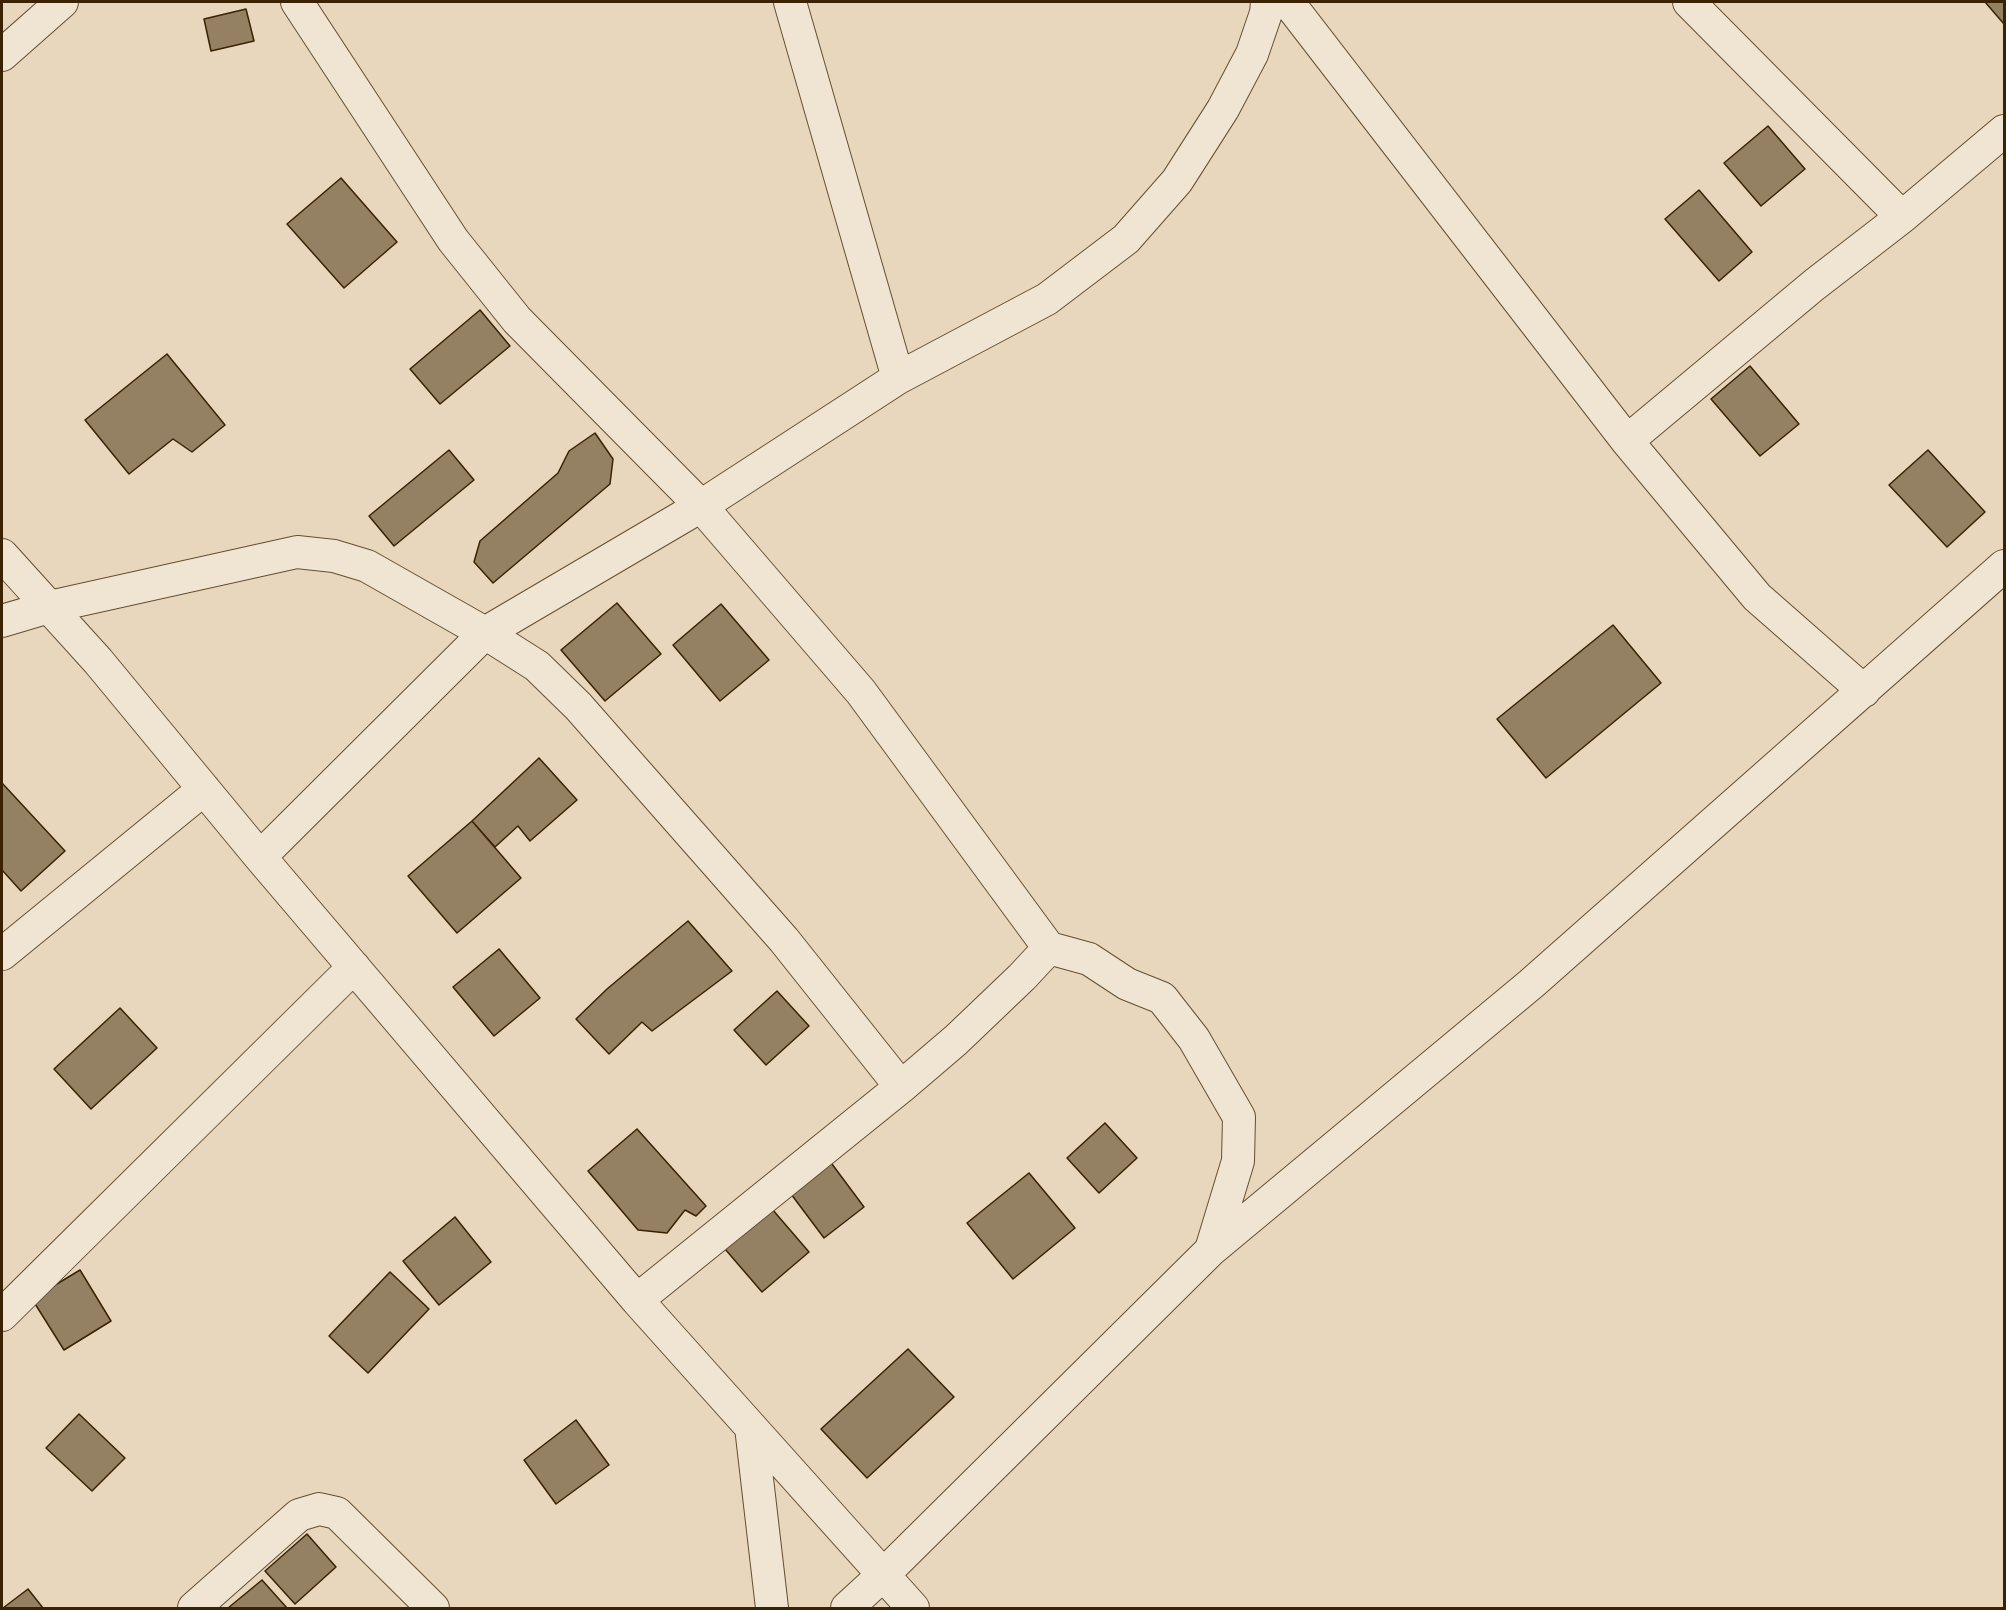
<!DOCTYPE html>
<style>
body{margin:0}
#map{position:relative;width:2006px;height:1610px;overflow:hidden;background:#e8d7bc;font-family:Alegreya,serif}
canvas{display:block}
.frame{position:absolute;inset:0;border:3px solid #3a2202;pointer-events:none}
</style>
<div id="map">
<canvas width="2006" height="1610"></canvas>
<div class="frame"></div>
</div>
<script>
const c = document.querySelector('canvas').getContext('2d');
c.lineJoin = 'round';
function paint(path, color) { c.fillStyle = color; c.fill(path, 'evenodd'); }
const shape = rows => new Path2D(rows.map(r => 'M' + r).join(''));
function trace(path, color, width, dash) { c.strokeStyle = color; c.lineWidth = width; c.lineCap = dash ? 'butt' : 'round'; c.setLineDash(dash || []); c.stroke(path); }
const building = shape([
 [1985,2,2004,2,2004,24,1985,2],
 [246,9,254,41,211,51,204,19,246,9],
 [1768,126,1805,169,1761,206,1724,163,1768,126],
 [341,178,397,242,344,288,287,224,341,178],
 [1699,190,1752,252,1719,281,1665,219,1699,190],
 [480,310,510,346,440,404,410,369,480,310],
 [167,354,225,425,192,452,173,439,129,474,85,420,167,354],
 [1750,366,1799,424,1760,456,1711,399,1750,366],
 [595,433,613,459,610,484,493,583,474,562,480,541,558,473,569,451,595,433],
 [449,450,474,480,394,546,369,516,449,450],
 [1928,450,1985,512,1947,547,1889,485,1928,450],
 [617,603,661,654,605,701,561,650,617,603],
 [721,604,769,660,720,701,673,645,721,604],
 [1613,625,1661,683,1546,778,1497,719,1613,625],
 [539,758,577,800,530,841,518,826,495,847,472,821,539,758],
 [2,783,65,851,21,891,2,870,2,783],
 [472,821,521,878,457,933,408,876,472,821],
 [688,921,732,971,652,1031,642,1022,609,1054,576,1019,607,989,688,921],
 [499,949,540,998,494,1036,453,987,499,949],
 [777,991,809,1026,766,1065,734,1030,777,991],
 [120,1008,157,1048,91,1109,54,1069,120,1008],
 [1105,1123,1137,1158,1099,1193,1067,1158,1105,1123],
 [637,1129,706,1206,696,1216,685,1210,667,1233,638,1230,588,1171,637,1129],
 [829,1160,864,1207,824,1238,788,1190,829,1160],
 [1029,1173,1075,1228,1013,1279,967,1223,1029,1173],
 [772,1209,809,1252,762,1292,725,1249,772,1209],
 [455,1217,491,1262,439,1305,403,1261,455,1217],
 [80,1270,111,1321,64,1350,32,1299,80,1270],
 [390,1272,429,1309,368,1373,329,1336,390,1272],
 [908,1349,954,1397,867,1478,821,1429,908,1349],
 [79,1414,125,1458,92,1491,46,1448,79,1414],
 [576,1420,609,1465,556,1504,524,1460,576,1420],
 [307,1534,336,1567,295,1604,265,1571,307,1534],
 [262,1580,287,1608,228,1608,262,1580],
 [28,1589,43,1608,3,1608,28,1589]
]);
paint(building, '#948063');
trace(building, '#3a2202', 1.5);
const street = shape([
 [297,2,453,240,517,320,701,506,861,692,1049,948,1089,959,1127,984,1162,998,1194,1039,1239,1117,1238,1161,1211,1250],
 [790,2,898,378],
 [1288,2,1627,441,1757,597,1864,691],
 [1689,2,1902,217],
 [2,55,62,2],
 [1627,441,1814,285,1902,217,2004,131],
 [2,555,98,661,260,857,637,1300,913,1608],
 [2,621,49,607,297,552,334,556,367,566,485,633,701,506,898,378,1047,299,1126,239,1177,181,1223,109,1252,54,1266,13,1267,2],
 [260,857,485,633,537,666,578,706,784,940,901,1087],
 [2,954,204,789],
 [637,1300,901,1087,956,1040,1022,977,1049,948],
 [2,1315,354,967],
 [751,1427,772,1608],
 [194,1608,299,1515,319,1509,337,1513,433,1608],
 [847,1608,883,1575,1211,1250,1531,984,2004,566]
]);
trace(street, '#664f30', 34);
trace(street, '#f0e5d3', 32);
</script>
